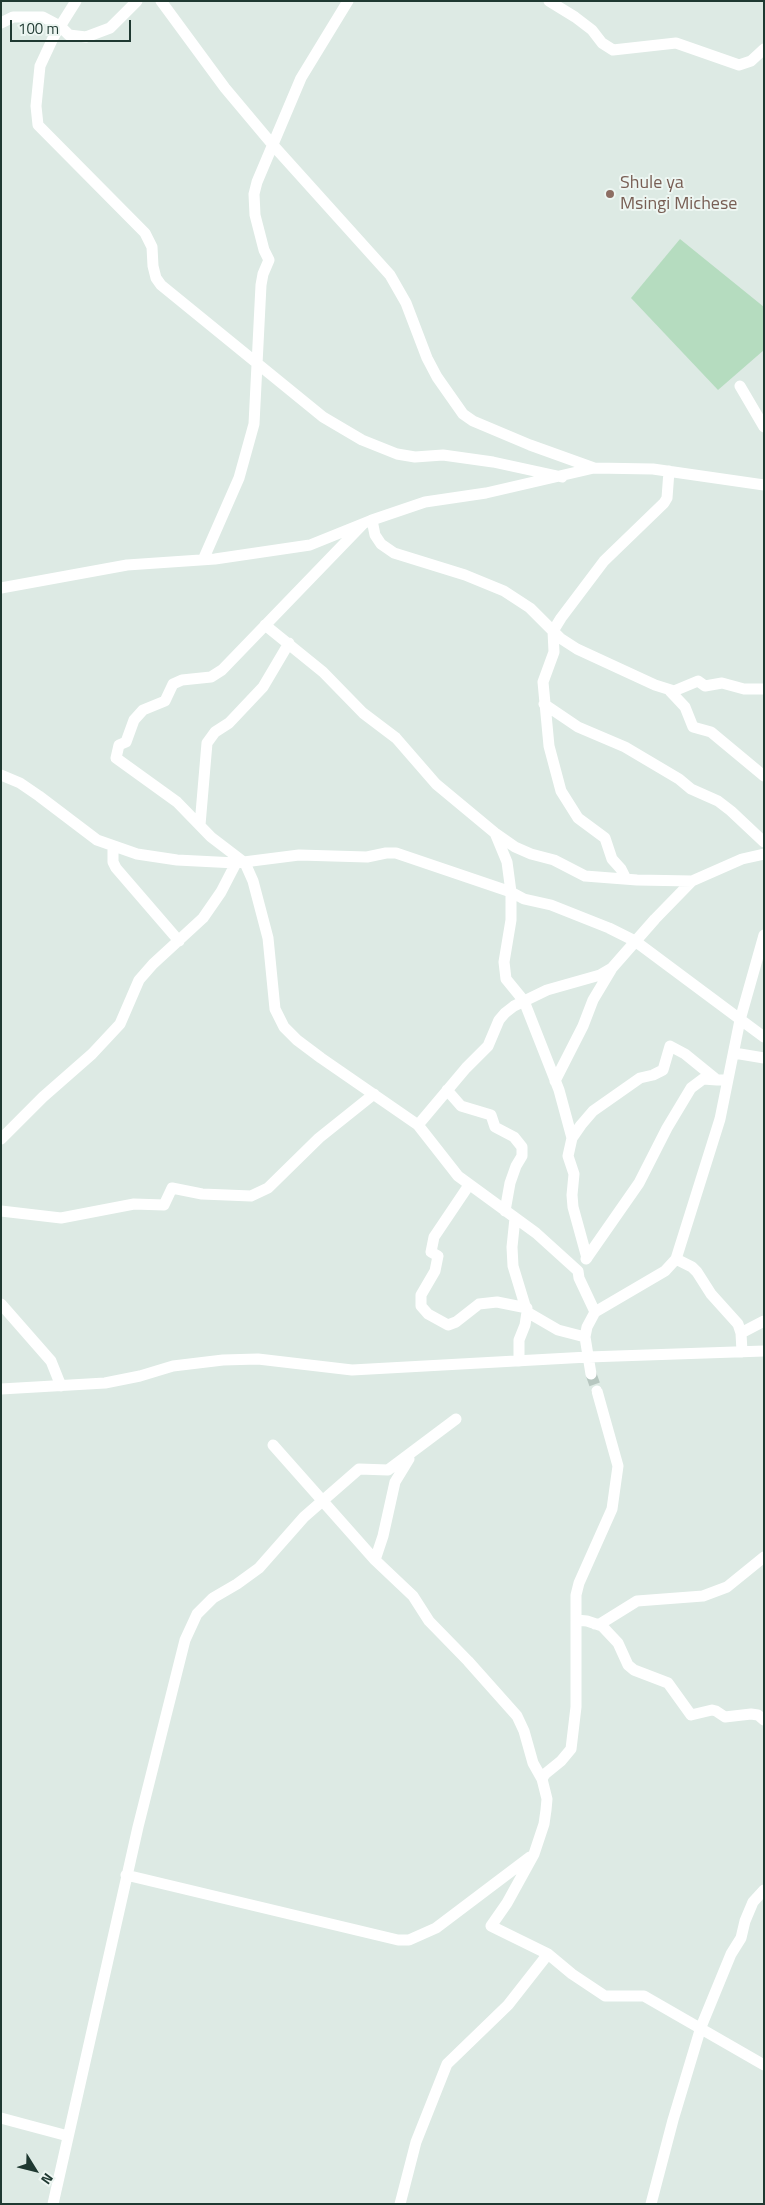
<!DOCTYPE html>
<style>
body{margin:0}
#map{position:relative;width:765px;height:2205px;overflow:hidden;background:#ddeae4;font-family:"Titillium Web",sans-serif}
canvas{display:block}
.frame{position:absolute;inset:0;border:2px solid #1f3931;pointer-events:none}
.north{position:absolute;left:10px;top:2145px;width:50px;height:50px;-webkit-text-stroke:4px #edf6f2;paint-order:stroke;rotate:126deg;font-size:14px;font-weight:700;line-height:20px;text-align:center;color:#1f3931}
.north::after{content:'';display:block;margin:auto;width:18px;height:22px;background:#1f3931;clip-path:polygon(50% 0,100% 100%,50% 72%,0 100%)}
.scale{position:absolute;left:10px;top:20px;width:121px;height:22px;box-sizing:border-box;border:2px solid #1f3931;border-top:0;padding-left:6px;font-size:15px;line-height:18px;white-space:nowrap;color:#1f3931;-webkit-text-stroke:4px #edf6f2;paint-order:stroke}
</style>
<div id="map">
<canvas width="765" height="2205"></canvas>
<div class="frame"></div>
<div class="north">N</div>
<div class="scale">100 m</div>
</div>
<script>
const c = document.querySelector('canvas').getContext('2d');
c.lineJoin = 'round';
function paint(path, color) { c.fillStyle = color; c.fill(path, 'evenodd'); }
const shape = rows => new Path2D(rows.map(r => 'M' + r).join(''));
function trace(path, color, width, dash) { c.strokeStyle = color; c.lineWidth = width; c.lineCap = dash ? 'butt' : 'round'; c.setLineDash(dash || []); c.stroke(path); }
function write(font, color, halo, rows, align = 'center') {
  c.font = font + ' "Titillium Web",sans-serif'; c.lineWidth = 4; c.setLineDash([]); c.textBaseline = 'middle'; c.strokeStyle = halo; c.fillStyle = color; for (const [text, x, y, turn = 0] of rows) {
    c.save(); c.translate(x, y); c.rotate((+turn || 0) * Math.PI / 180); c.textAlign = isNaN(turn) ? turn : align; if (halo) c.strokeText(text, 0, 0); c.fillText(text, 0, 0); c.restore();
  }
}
paint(shape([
 [680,239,764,307,764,350,718,390,631,298]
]), '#b5dcbf');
trace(shape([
 [591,1374,597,1391]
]), '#b7c7c0', 11, [11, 5.5]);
trace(shape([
 [76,1,54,36,40,66,36,106,38,125,145,233,152,247,153,266,156,278,161,285,323,417,362,440,397,454,415,457,443,455,493,462,562,477],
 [161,1,225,88,272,144,390,275,406,303,427,358,437,377,463,414,473,421,530,445,594,468],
 [549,1,575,17,592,30,602,43,613,50,676,43,739,65,751,61,764,49],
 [1,23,13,17,43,17,60,26,69,35,86,37,110,28,137,1],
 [740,386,764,427],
 [372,520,375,535,381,544,394,553,465,575,504,591,530,608,560,638,577,649,655,685,674,691,698,681,705,686,722,683,744,689,764,689],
 [363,524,222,670,211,677,182,680,173,684,165,701,143,710,134,720,126,742,119,745,116,758,177,802,211,837,245,863,253,881,268,938,275,1009,284,1027,297,1040,321,1058,418,1125,458,1176,536,1233,578,1271,579,1278,595,1312],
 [203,560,239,478,254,424,261,285,263,274,269,260,264,250,255,215,254,194,257,182,301,78,348,1],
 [1,588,127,565,215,559,310,545,372,520,425,502,486,493,594,468,653,469,764,485],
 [265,625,323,672,363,713,396,738,436,784,495,833,515,847,531,854,554,860,585,876,637,880,692,881,742,859,764,854],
 [670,691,685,707,693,727,711,732,764,776],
 [544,704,578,727,625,747,679,779,691,789,718,801,731,811,764,842],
 [1,775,20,783,39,796,97,840,137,854,177,860,236,863,299,855,367,857,386,853,396,853,511,892,524,899,551,905,609,928,635,941,764,1037],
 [200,825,207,743,215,732,229,723,263,687,289,643],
 [495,833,507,862,511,892,511,920,504,962,506,979,524,1001,559,1090,572,1138],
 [113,847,113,862,116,868,179,941],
 [626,879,621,869,612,859,605,838,578,818,561,791,549,746,543,682,554,652,553,631,561,618,604,561,664,503,667,498,669,471],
 [734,1053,764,1058],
 [555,1081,583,1026,593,1000,611,970],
 [447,1090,461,1106,491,1115,495,1127,514,1137,522,1147,522,1156,516,1166,510,1183,505,1211],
 [418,1125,466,1068,488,1046,499,1020,505,1013,514,1006,547,990,600,975,612,968,655,919,692,881],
 [1,1139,43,1097,92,1054,120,1024,139,980,153,964,203,918,221,892,236,863],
 [469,1185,434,1237,431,1252,438,1256,435,1271,421,1295,421,1306,428,1314,448,1325,456,1322,479,1304,497,1302,527,1308],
 [1,1211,61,1218,134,1204,164,1205,172,1188,202,1194,251,1196,268,1188,319,1138,374,1094],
 [515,1218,512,1247,513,1266,527,1312,525,1325,519,1340,519,1361],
 [587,1258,573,1207,572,1195,574,1174,568,1156,572,1138,581,1125,593,1111,640,1078,653,1075,663,1070,670,1046,685,1054,717,1080,727,1080],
 [586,1259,639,1183,667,1128,691,1088,703,1079,717,1080],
 [676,1259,692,1267,697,1272,711,1294,738,1324,741,1333,742,1352],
 [1,1304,51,1361,61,1386],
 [527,1312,558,1330,585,1337],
 [741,1333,764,1321],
 [591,1374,585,1337,587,1327,595,1312,665,1271,676,1259,720,1119,740,1020,764,935],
 [1,1389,105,1383,140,1376,173,1366,223,1360,258,1359,352,1370,588,1357,764,1351],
 [597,1391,618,1466,612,1509,579,1583,576,1595,576,1707,571,1749,561,1761,545,1774,542,1779,547,1799,546,1810,544,1824,534,1854,507,1903,491,1926,548,1954,572,1974,605,1996,644,1996,764,2065],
 [273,1445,375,1560,413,1596,429,1621,468,1661,517,1716,524,1731,533,1763,542,1779],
 [375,1560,383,1536,395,1482,409,1459],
 [576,1620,587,1621,602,1626,618,1643,628,1665,634,1670,668,1683,691,1715,712,1710,716,1711,725,1717,751,1714,758,1715,764,1720],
 [595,1624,600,1624,637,1601,703,1596,727,1587,764,1557],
 [126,1875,398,1940,409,1940,436,1928,530,1857],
 [1,2118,68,2136],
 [53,2204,138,1827,185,1640,197,1614,213,1598,237,1584,259,1568,304,1517,359,1469,388,1470,456,1419],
 [400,2204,416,2142,447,2064,508,2005,548,1954],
 [651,2204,673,2120,701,2027,731,1954,741,1938,745,1921,753,1902,764,1890]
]), '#fff', 11);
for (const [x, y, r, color] of [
 [610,194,5,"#8d6e63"]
]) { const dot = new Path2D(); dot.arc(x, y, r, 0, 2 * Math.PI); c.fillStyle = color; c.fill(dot); trace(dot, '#edf6f2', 2); }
write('18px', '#785e54', '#edf6f2', [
 ["Shule ya",620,184],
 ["Msingi Michese",620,205]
], 'left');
</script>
